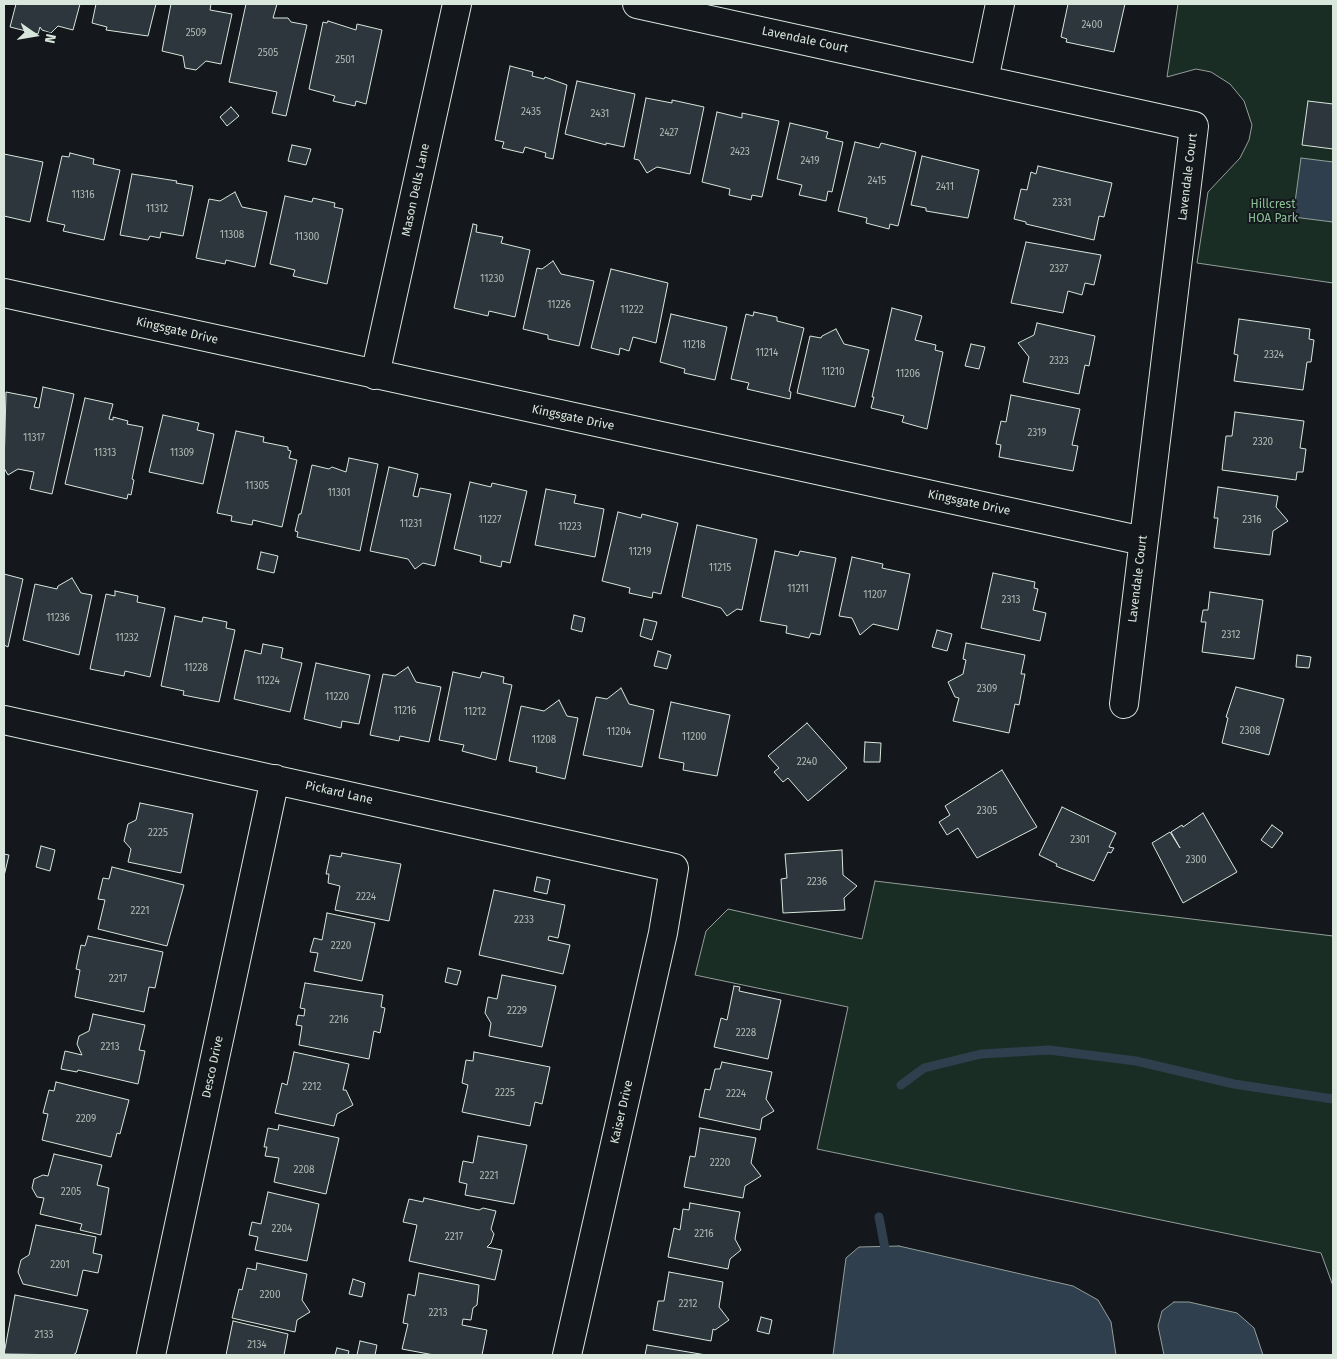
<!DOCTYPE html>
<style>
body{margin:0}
#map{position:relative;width:1337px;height:1359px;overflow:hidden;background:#14181c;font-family:"Fira Sans",sans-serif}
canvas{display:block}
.frame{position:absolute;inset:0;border:5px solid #d8e6dc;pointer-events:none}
.north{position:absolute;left:10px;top:10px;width:50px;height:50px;-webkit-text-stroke:4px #14181c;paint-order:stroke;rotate:103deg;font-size:14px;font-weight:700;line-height:20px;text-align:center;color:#d8e6dc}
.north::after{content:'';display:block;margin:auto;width:18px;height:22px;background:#d8e6dc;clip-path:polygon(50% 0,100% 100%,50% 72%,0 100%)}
</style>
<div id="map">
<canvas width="1337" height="1359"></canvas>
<div class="frame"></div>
<div class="north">N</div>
</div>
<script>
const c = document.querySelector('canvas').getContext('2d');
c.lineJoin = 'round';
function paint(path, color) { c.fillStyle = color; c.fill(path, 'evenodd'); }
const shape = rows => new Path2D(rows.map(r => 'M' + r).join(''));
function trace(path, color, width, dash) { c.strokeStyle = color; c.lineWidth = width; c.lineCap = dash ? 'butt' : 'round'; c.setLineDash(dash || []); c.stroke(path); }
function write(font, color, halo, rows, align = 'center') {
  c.font = font + ' "Fira Sans",sans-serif'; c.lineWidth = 4; c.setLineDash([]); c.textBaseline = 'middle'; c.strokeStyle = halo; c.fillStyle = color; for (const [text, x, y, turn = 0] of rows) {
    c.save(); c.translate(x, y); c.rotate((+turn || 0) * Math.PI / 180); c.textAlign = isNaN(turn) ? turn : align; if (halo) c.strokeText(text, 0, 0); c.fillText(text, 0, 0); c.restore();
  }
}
const green = shape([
 [1178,4,1333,4,1333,283,1197,263,1208,192,1240,158,1249,140,1252,125,1244,101,1230,84,1211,72,1196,69,1167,77,1178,4],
 [875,881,1333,936,1333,1286,1321,1253,817,1149,848,1007,695,975,706,931,728,909,862,939,875,881]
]);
paint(green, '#1a2d24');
trace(green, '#939e99', 1);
const water = shape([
 [1301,158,1333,162,1333,222,1293,217,1301,158],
 [899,1246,1073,1286,1098,1300,1111,1322,1116,1355,833,1355,846,1258,859,1247,899,1246],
 [1174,1302,1189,1302,1237,1313,1254,1328,1263,1355,1164,1355,1158,1326,1162,1311,1174,1302]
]);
paint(water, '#2f3f4d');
trace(water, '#939e99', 1);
trace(shape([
 [901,1085,924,1068,981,1054,1049,1050,1136,1061,1234,1084,1333,1099],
 [879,1217,887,1259]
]), '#2f3f4d', 9);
const building = shape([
 [16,4,80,4,73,30,58,26,51,33,42,30,40,27,38,34,10,27,16,4],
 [96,4,156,4,148,36,106,30,107,27,92,23,96,4],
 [171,4,211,4,210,10,232,14,221,64,206,61,196,70,185,68,183,56,162,51,171,4],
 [246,4,277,4,273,18,288,18,291,22,307,25,286,116,272,113,277,92,229,82,246,4],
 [1068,4,1125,4,1114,52,1066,42,1067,39,1061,37,1068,4],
 [328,21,356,30,357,24,382,30,366,104,356,101,355,106,333,101,335,96,309,89,323,22,327,23,328,21],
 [510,66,533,72,532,76,544,79,545,77,567,85,553,159,545,157,546,153,525,147,523,153,502,148,504,142,495,140,510,66],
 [577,81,635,94,624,147,606,143,606,145,565,134,577,81],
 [646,98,672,103,672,100,704,107,690,174,657,167,647,173,639,160,634,159,646,98],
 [1308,101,1333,104,1333,149,1302,145,1308,101],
 [231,107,239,116,227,126,220,117,231,107],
 [717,112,742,118,742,113,779,121,762,197,752,195,751,200,729,195,730,189,702,182,717,112],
 [790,123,828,132,826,138,843,142,832,192,828,191,826,201,799,195,802,185,777,179,790,123],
 [855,142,879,148,881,143,916,152,898,226,890,224,889,229,866,223,867,218,838,211,855,142],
 [292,145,311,149,306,165,288,161,292,145],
 [70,153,94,159,93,164,120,170,104,240,63,231,65,225,47,221,62,156,69,157,70,153],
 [4,154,43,162,30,222,4,216,4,154],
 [922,156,979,170,968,218,926,211,926,208,911,205,922,156],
 [1038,166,1112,183,1104,217,1099,216,1094,240,1026,224,1026,222,1014,219,1021,189,1027,190,1031,172,1036,174,1038,166],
 [132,174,177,181,176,183,193,186,183,236,161,232,160,238,150,236,148,240,120,235,132,174],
 [235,192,242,207,267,212,255,267,226,260,225,264,196,258,209,199,220,201,235,192],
 [285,196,312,202,313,198,335,203,334,207,343,209,327,284,293,276,295,270,270,264,285,196],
 [473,224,477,225,476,232,503,237,501,243,530,250,515,317,489,311,488,316,454,308,473,224],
 [1026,242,1101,255,1094,285,1085,283,1082,295,1068,291,1063,313,1011,303,1026,242],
 [553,261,561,274,594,281,579,346,548,339,548,335,523,329,537,268,542,269,553,261],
 [611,269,668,283,656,343,633,337,629,351,620,348,619,355,591,348,611,269],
 [892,308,922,316,915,340,936,345,935,350,943,352,927,429,902,422,904,416,871,408,874,397,872,397,892,308],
 [754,312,777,317,777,321,804,328,789,391,791,392,790,399,747,389,749,383,731,379,746,314,753,316,754,312],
 [671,314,727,327,715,380,684,373,685,369,660,362,671,314],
 [1239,319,1310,329,1309,339,1314,340,1311,362,1307,362,1303,390,1234,381,1238,355,1234,354,1239,319],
 [1037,323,1095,336,1089,366,1085,365,1079,394,1023,382,1029,357,1018,343,1034,335,1037,323],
 [836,329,844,344,869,350,855,407,797,393,810,336,821,338,822,336,836,329],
 [971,344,985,347,979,369,965,366,971,344],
 [43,387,74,394,52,494,30,489,34,472,18,469,8,475,4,468,6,392,37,398,34,407,39,408,43,387],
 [1011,395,1080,409,1072,445,1078,446,1073,471,999,457,1001,445,996,444,1001,421,1006,422,1011,395],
 [85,398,113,404,109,419,113,420,113,417,128,421,127,424,143,427,132,479,134,480,131,495,128,494,127,499,65,484,85,398],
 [1235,412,1304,421,1300,448,1306,449,1303,472,1297,472,1296,480,1222,470,1226,436,1232,436,1235,412],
 [163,415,199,423,197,430,214,434,203,484,149,472,163,415],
 [236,431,264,437,263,442,288,447,288,450,291,451,289,458,297,460,282,527,253,520,252,525,231,521,232,516,217,513,236,431],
 [349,458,378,464,360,551,297,537,298,532,295,531,299,514,301,514,312,465,329,469,332,467,346,472,349,458],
 [389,467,418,474,413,496,418,497,420,488,451,494,435,566,423,563,415,569,408,559,370,551,389,467],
 [470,482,491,487,492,483,527,491,510,563,502,561,501,567,480,562,481,556,454,549,470,482],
 [1218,487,1278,496,1276,507,1288,521,1273,531,1270,555,1214,548,1218,518,1214,518,1218,487],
 [546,489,576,495,574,503,604,509,595,557,535,545,546,489],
 [618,512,641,518,642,514,678,523,661,594,653,592,652,598,629,593,630,588,602,581,618,512],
 [697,525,757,539,742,610,737,609,727,616,721,608,682,597,697,525],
 [775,551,798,556,800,551,836,558,820,635,811,633,809,638,786,633,787,626,760,621,775,551],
 [261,552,278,556,274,573,257,569,261,552],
 [852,557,883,564,882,568,910,574,898,630,873,624,860,635,852,618,839,616,852,557],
 [4,571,4,574,23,579,8,647,4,645,4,571],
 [993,573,1035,582,1034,588,1038,589,1033,610,1046,613,1040,641,981,628,993,573],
 [72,578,81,593,92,595,79,655,23,640,35,584,57,589,58,586,72,578],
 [115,591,138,596,137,602,165,608,150,677,125,671,124,676,90,669,106,594,115,596,115,591],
 [1210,592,1263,600,1254,659,1202,652,1206,622,1201,622,1203,610,1208,610,1210,592],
 [574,615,585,618,582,632,571,629,574,615],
 [175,616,202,622,203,617,227,622,226,628,235,630,219,702,183,695,184,691,161,686,175,616],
 [644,619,657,622,652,640,640,636,644,619],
 [937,630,952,634,947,651,932,647,937,630],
 [966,643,1025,655,1021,674,1025,674,1019,705,1015,704,1009,733,953,721,959,698,955,697,948,682,963,674,966,660,963,659,966,643],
 [263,644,283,648,281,658,302,663,290,712,234,699,245,650,261,654,263,644],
 [658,651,671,655,667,669,654,666,658,651],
 [1297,655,1311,657,1309,668,1296,667,1297,655],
 [316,663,370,675,359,724,342,721,341,728,304,719,316,663],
 [408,667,416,682,441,687,429,742,400,736,399,741,370,735,383,674,395,676,408,667],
 [453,672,480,678,482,672,504,677,503,683,512,685,496,760,462,751,464,745,439,740,453,672],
 [1236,687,1284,699,1269,755,1222,743,1228,718,1226,717,1236,687],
 [621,688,629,704,654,710,642,767,583,755,596,697,607,699,621,688],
 [559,700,567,716,578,718,565,779,536,772,537,767,509,761,521,706,544,711,559,700],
 [671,702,730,715,717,776,683,770,684,763,659,758,671,702],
 [807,723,847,768,808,801,788,778,783,782,774,772,779,768,768,756,807,723],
 [865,742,881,743,880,762,864,762,865,742],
 [1002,770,1037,827,977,858,958,828,947,835,939,822,950,815,945,806,1002,770],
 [140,803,193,814,181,873,128,862,131,849,124,841,128,824,136,820,140,803],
 [1062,807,1116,833,1109,847,1114,848,1111,853,1108,852,1094,881,1063,869,1056,866,1057,864,1039,855,1062,807],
 [1203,813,1237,872,1183,903,1152,843,1170,832,1180,848,1171,832,1182,825,1183,827,1203,813],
 [1272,825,1283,833,1272,848,1261,840,1272,825],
 [41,846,55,850,50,871,36,867,41,846],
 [842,850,843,875,857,886,844,898,845,910,783,913,781,879,787,878,785,854,842,850],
 [342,853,401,864,389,921,335,910,340,886,328,883,329,874,326,874,330,855,341,857,342,853],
 [4,854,9,855,4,876,4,854],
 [112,867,184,885,167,946,98,929,105,900,98,899,103,878,109,879,112,867],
 [537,877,550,880,547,894,534,891,537,877],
 [494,890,565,905,558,938,549,936,548,940,570,945,563,974,479,955,494,890],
 [327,913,375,923,362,981,314,971,318,953,310,952,314,938,322,940,327,913],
 [88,936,163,952,155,988,149,987,144,1012,75,997,80,970,76,969,81,945,85,946,88,936],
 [448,968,461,971,457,985,445,982,448,968],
 [502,975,556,986,542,1047,489,1036,491,1023,485,1013,488,997,497,999,502,975],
 [305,983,383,995,381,1007,385,1008,380,1033,374,1031,369,1059,299,1045,302,1026,296,1025,298,1015,304,1016,305,1009,300,1008,305,983],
 [734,986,740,987,739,991,781,1000,768,1059,714,1047,721,1018,727,1020,734,986],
 [93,1014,145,1025,139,1050,145,1051,138,1084,78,1070,77,1072,61,1069,65,1051,82,1055,77,1044,79,1036,89,1031,93,1014],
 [294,1052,349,1064,343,1090,346,1090,353,1105,337,1114,334,1126,275,1113,282,1083,287,1085,294,1052],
 [474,1052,550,1067,542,1104,535,1102,530,1126,462,1112,468,1085,462,1083,466,1060,473,1061,474,1052],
 [722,1062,772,1072,766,1099,774,1111,762,1118,760,1130,699,1117,705,1089,710,1090,715,1069,720,1069,722,1062],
 [56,1082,129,1100,120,1134,117,1133,111,1157,42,1140,48,1114,43,1113,49,1090,54,1091,56,1082],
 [279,1125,339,1138,326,1194,274,1182,279,1158,265,1156,267,1147,264,1147,268,1128,278,1130,279,1125],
 [700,1128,756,1138,751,1163,761,1176,745,1186,743,1198,684,1187,690,1156,695,1157,700,1128],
 [478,1136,527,1145,514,1204,465,1195,467,1184,459,1182,463,1161,473,1163,478,1136],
 [54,1154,102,1165,97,1185,109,1188,101,1235,80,1230,82,1224,40,1214,44,1198,37,1197,32,1188,34,1179,43,1175,48,1176,54,1154],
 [268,1192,319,1204,307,1261,255,1250,258,1237,249,1235,252,1222,261,1224,268,1192],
 [424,1198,479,1210,483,1208,496,1211,491,1229,494,1234,491,1243,487,1247,502,1250,495,1280,409,1261,417,1225,403,1222,409,1199,423,1202,424,1198],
 [690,1203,740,1212,735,1239,741,1250,730,1259,728,1269,668,1257,674,1228,680,1230,683,1209,689,1210,690,1203],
 [36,1225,96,1237,93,1253,102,1255,98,1273,83,1270,77,1296,23,1284,18,1272,21,1260,29,1255,36,1225],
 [257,1263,307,1274,302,1300,310,1312,297,1320,295,1332,232,1318,239,1289,242,1290,247,1268,256,1270,257,1263],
 [669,1272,723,1282,719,1307,729,1320,715,1330,713,1329,711,1341,653,1330,658,1301,664,1301,669,1272],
 [419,1273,479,1285,477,1305,473,1308,471,1320,463,1319,462,1325,487,1330,482,1355,434,1355,402,1349,408,1324,403,1323,408,1294,415,1296,419,1273],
 [353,1279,365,1283,362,1297,349,1294,353,1279],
 [15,1295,88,1310,76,1353,73,1355,4,1354,15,1295],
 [761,1317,772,1320,769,1334,757,1331,761,1317],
 [233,1321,288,1334,284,1355,226,1355,233,1321],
 [360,1341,377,1345,375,1355,357,1355,360,1341],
 [647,1345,706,1355,645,1355,647,1345],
 [337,1348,349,1351,348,1355,335,1355,337,1348]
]);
paint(building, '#2c363c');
trace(building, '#d8e6dc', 1);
const minor = shape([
 [637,4,1194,126,1124,704],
 [984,80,1000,4],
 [4,293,1143,541],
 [375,375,457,4],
 [4,720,674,868,663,933,567,1355],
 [151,1355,275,779]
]);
trace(minor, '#d8e6dc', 30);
trace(minor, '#14181c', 28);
write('10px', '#adbab4', null, [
 ["2400",1092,25],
 ["2509",196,33],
 ["2505",268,53],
 ["2501",345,60],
 ["2435",531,112],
 ["2431",600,114],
 ["2427",669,133],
 ["2423",740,152],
 ["2419",810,161],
 ["2415",877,181],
 ["2411",945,187],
 ["11316",83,195],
 ["2331",1062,203],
 ["11312",157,209],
 ["11308",232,235],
 ["11300",307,237],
 ["2327",1059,269],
 ["11230",492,279],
 ["11226",559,305],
 ["11222",632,310],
 ["11218",694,345],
 ["11214",767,353],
 ["2324",1274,355],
 ["2323",1059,361],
 ["11210",833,372],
 ["11206",908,374],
 ["2319",1037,433],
 ["11317",34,438],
 ["2320",1263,442],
 ["11313",105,453],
 ["11309",182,453],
 ["11305",257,486],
 ["11301",339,493],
 ["11227",490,520],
 ["2316",1252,520],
 ["11231",411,524],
 ["11223",570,527],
 ["11219",640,552],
 ["11215",720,568],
 ["11211",798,589],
 ["11207",875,595],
 ["2313",1011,600],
 ["11236",58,618],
 ["2312",1231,635],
 ["11232",127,638],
 ["11228",196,668],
 ["11224",268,681],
 ["2309",987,689],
 ["11220",337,697],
 ["11216",405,711],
 ["11212",475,712],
 ["2308",1250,731],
 ["11204",619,732],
 ["11200",694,737],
 ["11208",544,740],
 ["2240",807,762],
 ["2305",987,811],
 ["2225",158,833],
 ["2301",1080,840],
 ["2300",1196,860],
 ["2236",817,882],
 ["2224",366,897],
 ["2221",140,911],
 ["2233",524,920],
 ["2220",341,946],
 ["2217",118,979],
 ["2229",517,1011],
 ["2216",339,1020],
 ["2228",746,1033],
 ["2213",110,1047],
 ["2212",312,1087],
 ["2225",505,1093],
 ["2224",736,1094],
 ["2209",86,1119],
 ["2220",720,1163],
 ["2208",304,1170],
 ["2221",489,1176],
 ["2205",71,1192],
 ["2204",282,1229],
 ["2216",704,1234],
 ["2217",454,1237],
 ["2201",60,1265],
 ["2200",270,1295],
 ["2212",688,1304],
 ["2213",438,1313],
 ["2133",44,1335],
 ["2134",257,1345]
]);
write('12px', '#d8e6dc', '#14181c', [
 ["Lavendale Court",805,40,12],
 ["Lavendale Court",1188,177,-83],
 ["Mason Dells Lane",416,190,-78],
 ["Kingsgate Drive",177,331,13],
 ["Kingsgate Drive",573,418,12],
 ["Kingsgate Drive",969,503,12],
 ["Lavendale Court",1138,579,-83],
 ["Pickard Lane",339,793,13],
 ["Desco Drive",213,1067,-78],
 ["Kaiser Drive",622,1112,-77]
]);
write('12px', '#8ac095', '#14181c', [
 ["Hillcrest",1273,205],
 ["HOA Park",1273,219]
]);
</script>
